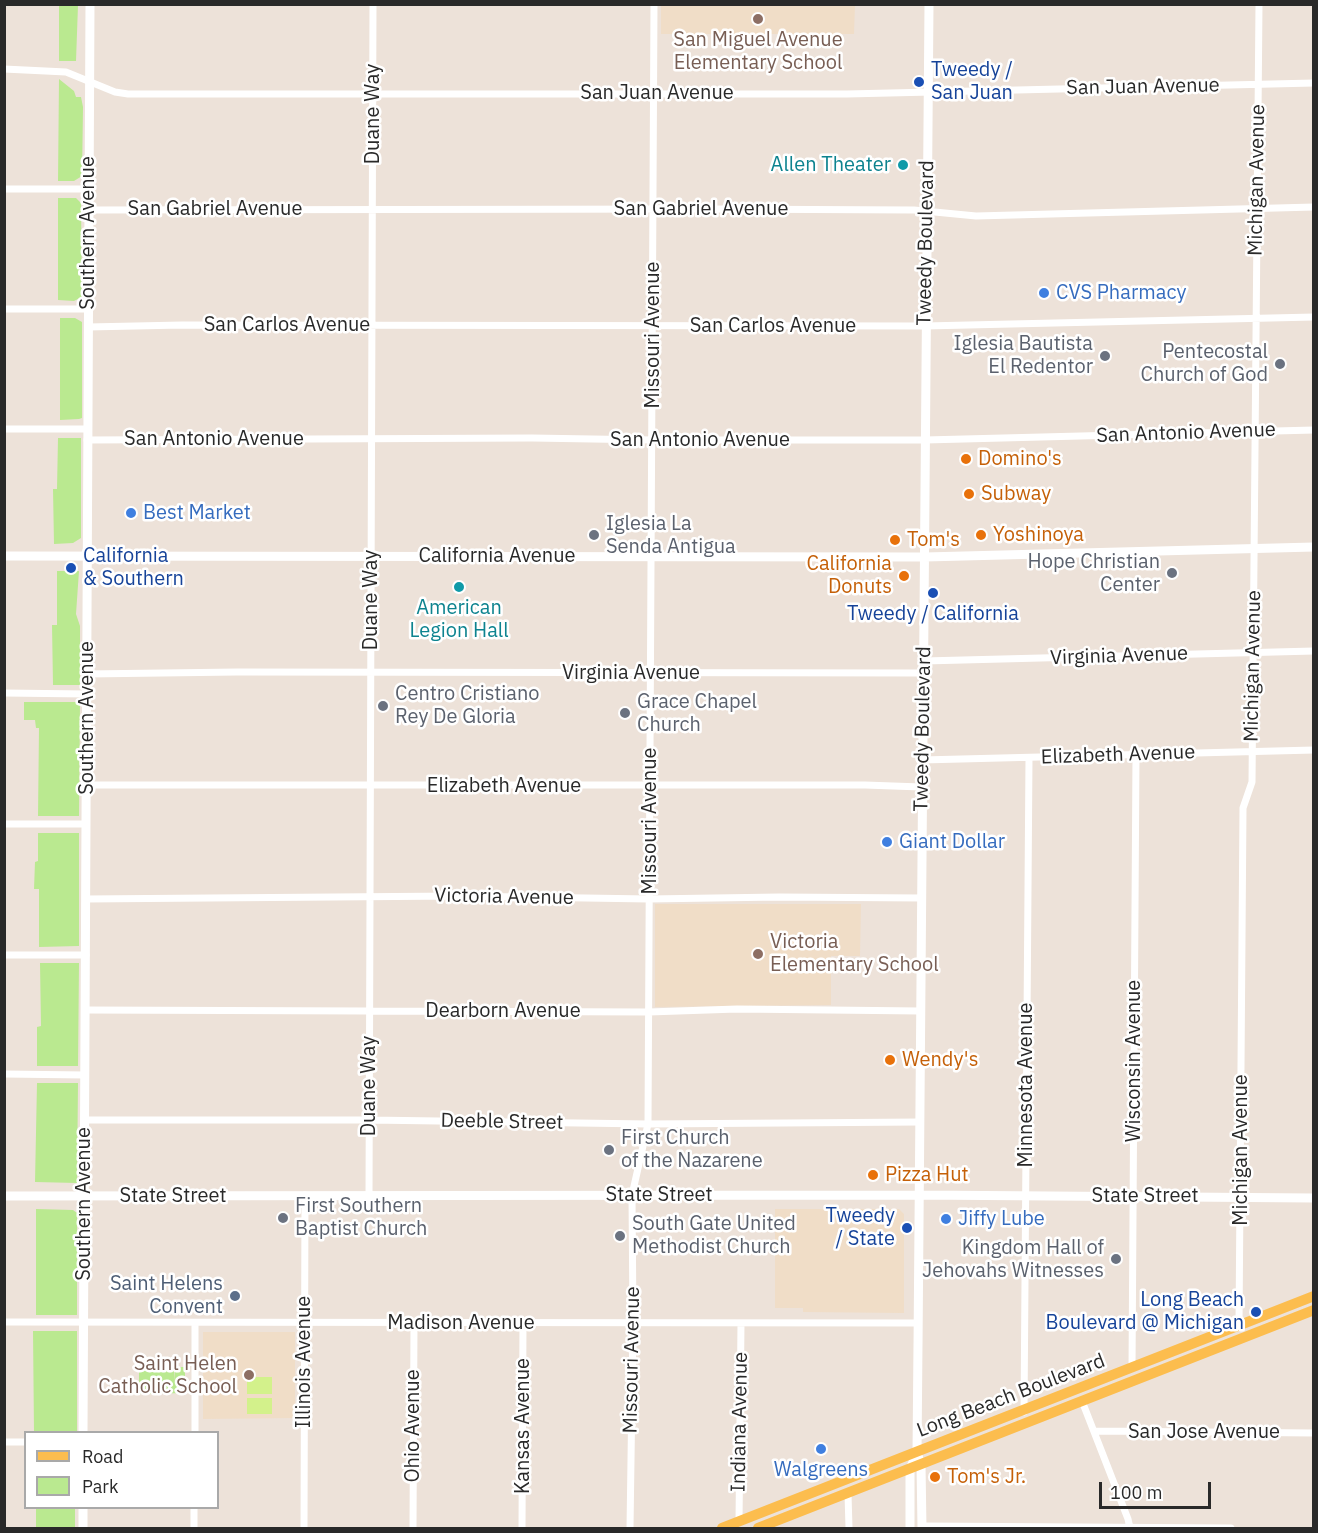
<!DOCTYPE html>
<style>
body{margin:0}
#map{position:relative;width:1318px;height:1533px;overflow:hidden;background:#ede2d9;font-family:"IBM Plex Sans",sans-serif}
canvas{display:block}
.frame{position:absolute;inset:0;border:6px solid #292929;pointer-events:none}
.legend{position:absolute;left:24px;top:1431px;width:195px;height:78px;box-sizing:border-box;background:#fff;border:2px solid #a9a9a9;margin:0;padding:8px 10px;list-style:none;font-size:18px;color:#292929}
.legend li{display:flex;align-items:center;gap:12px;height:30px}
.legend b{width:30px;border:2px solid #a9a9a9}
.scale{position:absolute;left:1099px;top:1482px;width:112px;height:27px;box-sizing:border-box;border:3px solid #292929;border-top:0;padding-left:8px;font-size:18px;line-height:21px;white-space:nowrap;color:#292929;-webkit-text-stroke:4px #fff;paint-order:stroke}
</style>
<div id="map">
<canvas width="1318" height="1533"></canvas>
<div class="frame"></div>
<ul class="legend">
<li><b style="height:8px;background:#fcbd4e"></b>Road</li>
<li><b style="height:16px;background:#bae990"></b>Park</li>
</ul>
<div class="scale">100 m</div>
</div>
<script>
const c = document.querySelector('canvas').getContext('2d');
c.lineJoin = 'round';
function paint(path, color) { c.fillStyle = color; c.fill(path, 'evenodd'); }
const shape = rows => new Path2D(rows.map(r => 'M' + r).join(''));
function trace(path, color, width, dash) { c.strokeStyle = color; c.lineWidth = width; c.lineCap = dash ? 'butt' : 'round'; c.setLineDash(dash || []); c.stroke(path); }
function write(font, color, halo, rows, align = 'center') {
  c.font = font + ' "IBM Plex Sans",sans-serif'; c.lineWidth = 5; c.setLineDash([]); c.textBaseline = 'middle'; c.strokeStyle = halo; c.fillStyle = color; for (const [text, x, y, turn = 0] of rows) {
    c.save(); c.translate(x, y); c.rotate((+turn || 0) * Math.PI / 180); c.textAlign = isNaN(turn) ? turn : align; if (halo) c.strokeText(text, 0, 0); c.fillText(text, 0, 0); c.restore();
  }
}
paint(shape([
 [661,5,855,5,854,34,661,34],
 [655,904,861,904,860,956,831,956,831,1005,655,1007],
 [775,1209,899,1209,904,1214,904,1313,803,1312,803,1308,775,1308],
 [203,1332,295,1332,295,1418,203,1419]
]), '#f0ddc7');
paint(shape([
 [59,5,78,5,76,61,59,61],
 [59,79,74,91,76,97,81,97,83,107,82,176,74,181,58,181],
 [58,198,76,198,81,203,82,297,74,301,58,300],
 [60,318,75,318,82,322,82,418,79,419,60,420],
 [58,438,81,438,81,538,73,543,54,544,53,489,57,489],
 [57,571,79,571,76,614,80,626,80,685,53,685,52,625,57,625],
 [24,702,80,702,79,816,38,816,39,728,36,728,35,720,24,720],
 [38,833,79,833,79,946,39,947,39,889,34,889,35,862,38,861],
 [40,963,79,963,78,1066,37,1066,37,1027,41,1026],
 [37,1083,78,1083,77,1183,35,1182],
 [36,1209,73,1210,77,1213,77,1315,36,1315],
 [77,1331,77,1432,34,1432,33,1331],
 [139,1362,169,1362,169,1367,174,1367,175,1382,175,1367,185,1367,185,1393,139,1394],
 [36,1508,75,1508,75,1528,36,1528]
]), '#bae990');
paint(shape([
 [247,1377,272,1377,272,1394,247,1394],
 [247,1398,272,1398,272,1414,247,1414]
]), '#d3f18b');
trace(shape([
 [4,69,66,72,115,92,128,94,847,94,1314,83],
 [4,189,88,189],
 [88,210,709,209,914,210,976,216,1314,207],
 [4,309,88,309],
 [88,327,182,325,925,326,1314,317],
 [4,429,87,429],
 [87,440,532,438,653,440,925,440,1314,430],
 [924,661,1314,651],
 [87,674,237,672,924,673],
 [4,693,87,694],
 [922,760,1314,750],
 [86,785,865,785,921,787],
 [4,824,86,824],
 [86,899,457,896,649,899,779,897,921,898],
 [4,955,86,955],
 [85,1010,649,1012,737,1009,920,1011],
 [4,1074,85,1075],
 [85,1120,369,1120,648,1124,919,1122],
 [369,1195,373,4],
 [4,1322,918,1323],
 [1239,1325,1243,808,1252,782,1259,4],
 [1132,1368,1136,755],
 [1082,1401,1128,1519,1130,1528],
 [1024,1412,1029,758],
 [1094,1431,1314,1433],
 [195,1432,195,1323],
 [4,1442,26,1442],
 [848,1494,849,1528],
 [739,1522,741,1323],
 [922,1526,1231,1528],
 [194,1528,194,1508],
 [304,1528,305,1195],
 [413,1528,414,1323],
 [522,1528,523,1323],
 [630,1528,633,1323,632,1195,648,1124,654,4]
]), '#fff', 7);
trace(shape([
 [4,556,925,557,1314,547],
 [4,1196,918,1195,1314,1198],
 [83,1432,90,4],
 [83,1528,83,1508],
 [910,1528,910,1469,913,1462],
 [922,1528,921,1465,917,1453,918,1344,929,4]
]), '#fff', 9);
trace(shape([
 [722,1528,1314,1296],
 [758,1528,1314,1310]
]), '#fcbd4e', 10);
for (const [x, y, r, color] of [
 [758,19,6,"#8d6e63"],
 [919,82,6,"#1a4fb4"],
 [903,165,6,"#0f9aa8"],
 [1044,293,6,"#3f7fe0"],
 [1105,356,6,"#6b7280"],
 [1280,364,6,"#6b7280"],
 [966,459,6,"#e8710a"],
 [969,494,6,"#e8710a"],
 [131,513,6,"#3f7fe0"],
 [594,535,6,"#6b7280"],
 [981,535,6,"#e8710a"],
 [895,540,6,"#e8710a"],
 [71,568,6,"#1a4fb4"],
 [1172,573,6,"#6b7280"],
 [904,576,6,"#e8710a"],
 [459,587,6,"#0f9aa8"],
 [933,593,6,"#1a4fb4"],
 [383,706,6,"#6b7280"],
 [625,713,6,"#6b7280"],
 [887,842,6,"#3f7fe0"],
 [758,954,6,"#8d6e63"],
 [890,1060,6,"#e8710a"],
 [609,1150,6,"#6b7280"],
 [873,1175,6,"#e8710a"],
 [283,1218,6,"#6b7280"],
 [946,1219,6,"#3f7fe0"],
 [907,1228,6,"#1a4fb4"],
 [620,1236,6,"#6b7280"],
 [1116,1259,6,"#6b7280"],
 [235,1296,6,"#5c6f8a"],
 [1256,1312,6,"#1a4fb4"],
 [249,1375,6,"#8d6e63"],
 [821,1449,6,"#3f7fe0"],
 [935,1477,6,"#e8710a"]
]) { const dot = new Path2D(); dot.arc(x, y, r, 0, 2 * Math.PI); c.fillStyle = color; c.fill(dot); trace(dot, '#fff', 2); }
write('20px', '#785e54', '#fff', [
 ["San Miguel Avenue",758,40],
 ["Elementary School",758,63],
 ["Victoria",770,942,"left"],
 ["Elementary School",770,965,"left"],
 ["Saint Helen",237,1364,"right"],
 ["Catholic School",237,1387,"right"]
]);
write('20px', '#164399', '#fff', [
 ["Tweedy /",931,70],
 ["San Juan",931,93],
 ["California",83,556],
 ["& Southern",83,579],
 ["Tweedy / California",933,614,"center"],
 ["Tweedy",895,1216,"right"],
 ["/ State",895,1239,"right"],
 ["Long Beach",1244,1300,"right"],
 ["Boulevard @ Michigan",1244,1323,"right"]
], 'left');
write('20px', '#292929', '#fff', [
 ["San Juan Avenue",1143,87,-1],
 ["San Juan Avenue",657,93],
 ["Duane Way",373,114,-90],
 ["Michigan Avenue",1257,180,-89],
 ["San Gabriel Avenue",215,209],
 ["San Gabriel Avenue",701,209],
 ["Southern Avenue",88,233,-90],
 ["Tweedy Boulevard",926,243,-89],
 ["San Carlos Avenue",287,325],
 ["San Carlos Avenue",773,326],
 ["Missouri Avenue",653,335,-90],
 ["San Antonio Avenue",1186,433,-2],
 ["San Antonio Avenue",214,439],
 ["San Antonio Avenue",700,440],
 ["California Avenue",497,556],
 ["Duane Way",371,600,-90],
 ["Virginia Avenue",1119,656,-2],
 ["Michigan Avenue",1253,666,-89],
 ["Virginia Avenue",631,673],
 ["Southern Avenue",87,718,-90],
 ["Tweedy Boulevard",923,729,-89],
 ["Elizabeth Avenue",1118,755,-2],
 ["Elizabeth Avenue",504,786],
 ["Missouri Avenue",650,821,-90],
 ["Victoria Avenue",504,897,1],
 ["Dearborn Avenue",503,1011],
 ["Wisconsin Avenue",1134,1061,-90],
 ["Minnesota Avenue",1026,1085,-90],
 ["Duane Way",369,1086,-90],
 ["Deeble Street",502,1122,1],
 ["Michigan Avenue",1241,1150,-90],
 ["State Street",659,1195],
 ["State Street",173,1196],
 ["State Street",1145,1196],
 ["Southern Avenue",84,1204,-90],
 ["Madison Avenue",461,1323],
 ["Missouri Avenue",632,1360,-89],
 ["Illinois Avenue",304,1362,-90],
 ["Long Beach Boulevard",1011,1396,-21],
 ["Indiana Avenue",740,1422,-89],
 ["Ohio Avenue",413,1426,-90],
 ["Kansas Avenue",523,1426,-90],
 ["San Jose Avenue",1204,1432]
]);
write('20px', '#0d838f', '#fff', [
 ["Allen Theater",891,165],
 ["American",459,608,"center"],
 ["Legion Hall",459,631,"center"]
], 'right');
write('20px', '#366cbe', '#fff', [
 ["CVS Pharmacy",1056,293],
 ["Best Market",143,513],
 ["Giant Dollar",899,842],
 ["Jiffy Lube",958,1219],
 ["Walgreens",821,1470,"center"]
], 'left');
write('20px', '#5b616d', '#fff', [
 ["Iglesia Bautista",1093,344,"right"],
 ["El Redentor",1093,367,"right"],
 ["Pentecostal",1268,352,"right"],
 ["Church of God",1268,375,"right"],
 ["Iglesia La",606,524],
 ["Senda Antigua",606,547],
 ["Hope Christian",1160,562,"right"],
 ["Center",1160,585,"right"],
 ["Centro Cristiano",395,694],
 ["Rey De Gloria",395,717],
 ["Grace Chapel",637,702],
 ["Church",637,725],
 ["First Church",621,1138],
 ["of the Nazarene",621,1161],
 ["First Southern",295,1206],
 ["Baptist Church",295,1229],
 ["South Gate United",632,1224],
 ["Methodist Church",632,1247],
 ["Kingdom Hall of",1104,1248,"right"],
 ["Jehovahs Witnesses",1104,1271,"right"]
], 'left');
write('20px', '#c56008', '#fff', [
 ["Domino's",978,459],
 ["Subway",981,494],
 ["Yoshinoya",993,535],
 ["Tom's",907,540],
 ["California",892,564,"right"],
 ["Donuts",892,587,"right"],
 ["Wendy's",902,1060],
 ["Pizza Hut",885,1175],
 ["Tom's Jr.",947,1477]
], 'left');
write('20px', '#4e5e75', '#fff', [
 ["Saint Helens",223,1284],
 ["Convent",223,1307]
], 'right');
</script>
